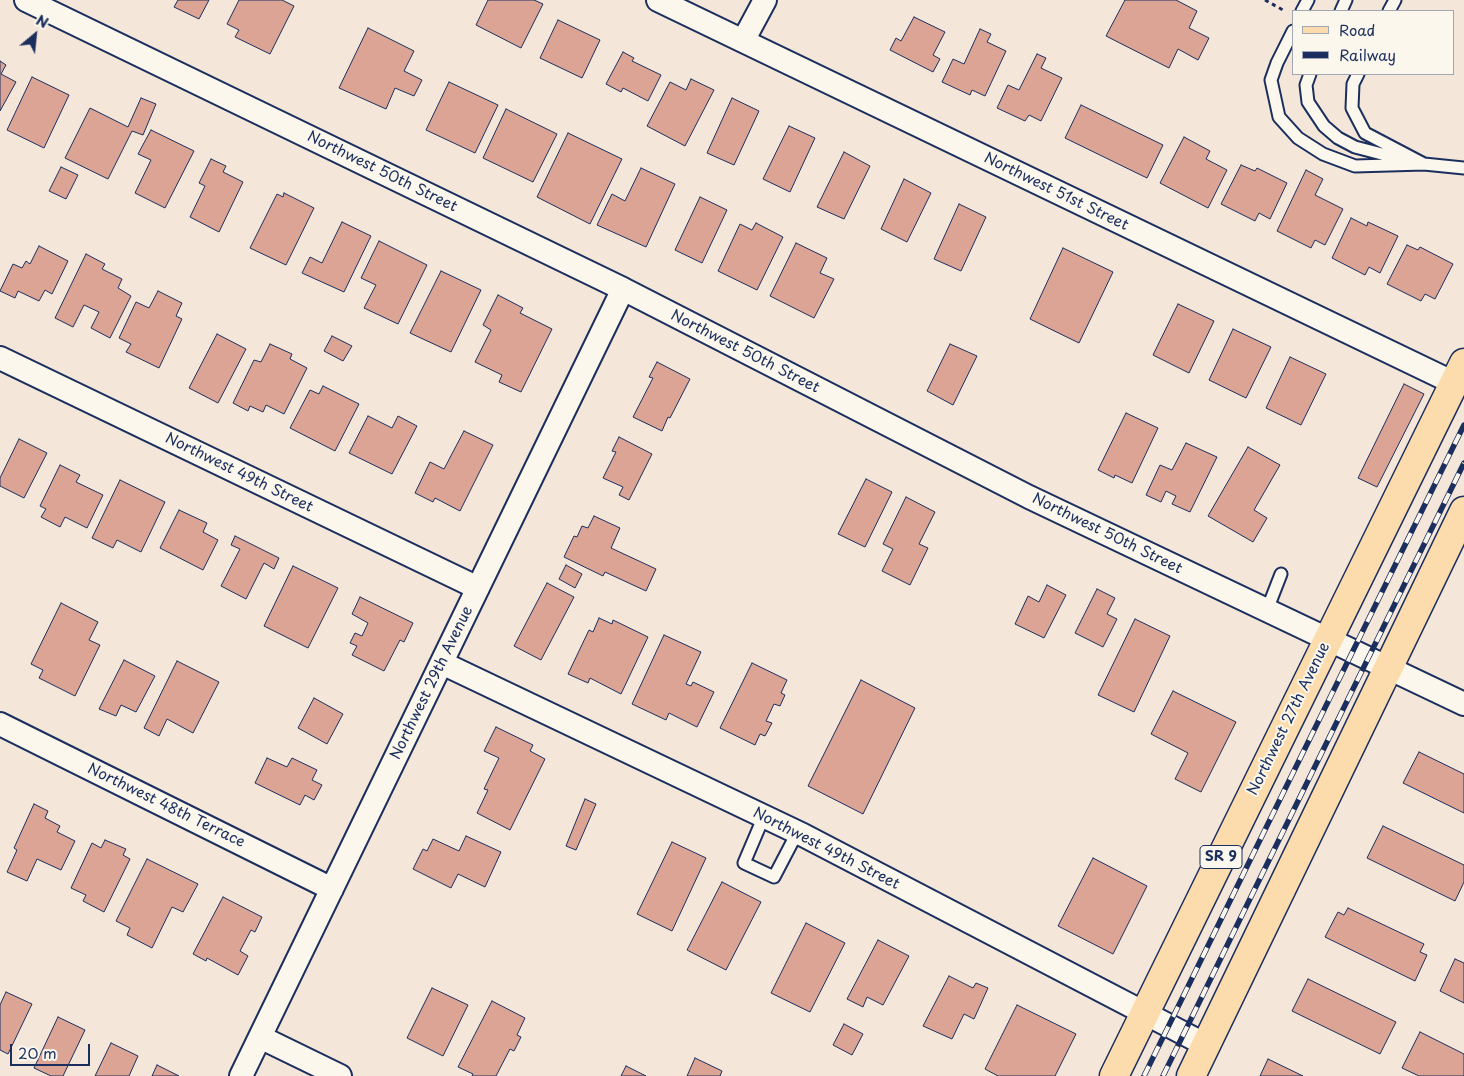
<!DOCTYPE html>
<style>
body{margin:0}
#map{position:relative;width:1464px;height:1076px;overflow:hidden;background:#f5e6da;font-family:"Playpen Sans",sans-serif}
canvas{display:block}
.legend{position:absolute;left:1292px;top:10px;width:162px;height:65px;box-sizing:border-box;background:#fbf7ec;border:1px solid #a1a7b3;margin:0;padding:6px 9px;list-style:none;font-size:15px;color:#1b2f5e}
.legend li{display:flex;align-items:center;gap:10px;height:25px}
.legend b{width:25px;border:1px solid #a1a7b3}
.north{position:absolute;left:10px;top:10px;width:50px;height:50px;-webkit-text-stroke:4px #fbf7ec;paint-order:stroke;rotate:28deg;font-size:14px;font-weight:700;line-height:20px;text-align:center;color:#1b2f5e}
.north::after{content:'';display:block;margin:auto;width:18px;height:22px;background:#1b2f5e;clip-path:polygon(50% 0,100% 100%,50% 72%,0 100%)}
.scale{position:absolute;left:10px;top:1044px;width:80px;height:22px;box-sizing:border-box;border:2px solid #1b2f5e;border-top:0;padding-left:6px;font-size:15px;line-height:18px;white-space:nowrap;color:#1b2f5e;-webkit-text-stroke:4px #fbf7ec;paint-order:stroke}
</style>
<div id="map">
<canvas width="1464" height="1076"></canvas>
<ul class="legend">
<li><b style="height:6px;background:#fcdcac"></b>Road</li>
<li><b style="height:6px;background:#1b2f5e"></b>Railway</li>
</ul>
<div class="north">N</div>
<div class="scale">20 m</div>
</div>
<script>
const c = document.querySelector('canvas').getContext('2d');
c.lineJoin = 'round';
function paint(path, color) { c.fillStyle = color; c.fill(path, 'evenodd'); }
const shape = rows => new Path2D(rows.map(r => 'M' + r).join(''));
function trace(path, color, width, dash) { c.strokeStyle = color; c.lineWidth = width; c.lineCap = dash ? 'butt' : 'round'; c.setLineDash(dash || []); c.stroke(path); }
function write(font, color, halo, rows, align = 'center') {
  c.font = font + ' "Playpen Sans",sans-serif'; c.lineWidth = 4; c.setLineDash([]); c.textBaseline = 'middle'; c.strokeStyle = halo; c.fillStyle = color; for (const [text, x, y, turn = 0] of rows) {
    c.save(); c.translate(x, y); c.rotate((+turn || 0) * Math.PI / 180); c.textAlign = isNaN(turn) ? turn : align; if (halo) c.strokeText(text, 0, 0); c.fillText(text, 0, 0); c.restore();
  }
}
const building = shape([
 [178,0,209,0,199,19,174,7,178,0],
 [239,0,282,0,294,6,270,54,235,37,239,30,227,24,239,0],
 [488,0,534,0,543,4,521,48,476,25,488,0],
 [1125,0,1176,0,1197,11,1189,28,1209,38,1198,60,1178,49,1169,68,1106,36,1125,0],
 [914,17,945,32,933,55,940,59,933,72,890,50,896,38,901,41,914,17],
 [558,20,600,40,582,78,540,58,558,20],
 [368,28,414,51,404,71,422,80,414,96,395,88,386,109,339,88,368,28],
 [980,29,991,34,987,42,1006,51,985,96,972,90,970,95,942,82,953,59,964,64,980,29],
 [623,52,634,58,632,61,661,75,648,101,623,88,621,92,606,84,623,52],
 [1037,54,1046,58,1041,68,1062,78,1041,121,1029,115,1025,121,997,108,1008,85,1019,90,1037,54],
 [0,61,6,65,1,74,16,82,0,111,0,61],
 [32,77,69,95,44,148,7,130,32,77],
 [691,79,714,90,685,146,647,126,670,82,686,90,691,79],
 [449,82,498,105,475,153,426,130,449,82],
 [141,98,156,104,143,135,132,131,108,179,65,158,90,108,128,127,141,98],
 [732,98,759,111,734,165,707,153,732,98],
 [1081,105,1163,145,1147,178,1065,138,1081,105],
 [506,109,557,134,533,182,483,158,506,109],
 [789,126,815,138,790,192,763,179,789,126],
 [151,130,194,151,165,208,135,193,151,160,138,154,151,130],
 [568,133,622,159,590,224,537,197,568,133],
 [1184,137,1210,151,1206,159,1227,170,1208,208,1160,183,1184,137],
 [844,152,870,166,844,219,817,207,844,152],
 [211,159,226,166,223,172,243,182,219,232,190,217,205,186,199,183,211,159],
 [1241,165,1255,171,1257,168,1287,183,1270,219,1259,213,1255,221,1221,204,1241,165],
 [61,167,78,175,66,199,49,191,61,167],
 [641,168,675,184,646,247,597,225,612,194,625,201,641,168],
 [1306,170,1323,179,1315,195,1343,209,1325,245,1315,240,1311,248,1277,231,1306,170],
 [904,179,931,193,907,242,881,229,904,179],
 [284,193,314,208,286,265,250,248,277,194,283,197,284,193],
 [700,197,727,210,702,263,675,250,700,197],
 [959,204,986,217,961,271,934,259,959,204],
 [1351,218,1367,226,1368,222,1398,236,1380,273,1369,267,1365,275,1332,258,1351,218],
 [342,222,371,236,344,292,302,273,310,257,322,263,342,222],
 [756,223,783,237,757,290,718,271,740,224,752,230,756,223],
 [379,241,427,265,398,324,364,308,376,285,361,278,379,241],
 [796,243,827,258,820,273,834,279,814,318,770,296,796,243],
 [1407,245,1418,250,1420,247,1453,264,1435,299,1425,294,1421,301,1387,284,1407,245],
 [39,246,68,261,52,294,45,290,39,301,18,291,15,298,0,291,13,264,22,268,26,261,30,264,39,246],
 [1063,248,1113,272,1079,343,1030,319,1063,248],
 [86,254,105,264,102,269,122,279,118,288,131,296,110,338,91,328,99,312,84,305,73,327,55,318,86,254],
 [441,271,481,290,451,352,410,333,441,271],
 [158,291,182,303,176,316,182,319,159,368,126,352,131,344,119,338,136,302,149,308,158,291],
 [498,295,523,308,520,313,552,329,521,392,499,382,502,375,475,362,491,330,483,325,498,295],
 [1178,304,1214,321,1189,373,1153,355,1178,304],
 [1233,329,1271,347,1246,398,1209,380,1233,329],
 [217,334,246,349,218,403,189,388,217,334],
 [332,336,352,346,343,361,324,351,332,336],
 [270,344,292,354,290,359,307,368,284,414,266,405,263,412,250,406,248,411,233,403,254,360,261,362,270,344],
 [950,344,977,356,953,405,927,391,950,344],
 [1290,357,1326,374,1301,425,1266,408,1290,357],
 [657,362,690,379,670,418,668,417,662,431,633,417,653,378,649,377,657,362],
 [1404,384,1424,394,1377,487,1358,478,1404,384],
 [323,386,359,404,335,451,290,428,310,390,319,394,323,386],
 [1126,413,1158,428,1132,483,1115,475,1114,478,1098,470,1126,413],
 [368,416,392,428,398,416,417,426,392,474,349,453,368,416],
 [464,431,493,445,460,511,435,498,433,502,415,493,430,462,444,469,464,431],
 [619,437,652,454,629,500,619,495,623,487,603,478,616,452,612,451,619,437],
 [19,439,47,453,24,498,0,486,0,478,19,439],
 [1186,443,1217,457,1190,512,1172,504,1176,496,1166,491,1161,502,1146,495,1160,465,1172,470,1186,443],
 [1248,447,1280,465,1254,510,1267,518,1253,542,1208,516,1248,447],
 [60,465,80,475,76,482,103,495,87,528,65,517,60,527,41,517,46,509,40,506,60,465],
 [866,479,892,492,865,547,838,534,866,479],
 [120,480,165,502,141,552,117,540,113,548,92,538,120,480],
 [906,497,935,512,919,544,928,548,910,585,882,571,893,549,883,544,906,497],
 [179,510,207,523,203,532,218,540,203,570,160,548,179,510],
 [594,516,620,528,611,548,656,569,646,591,605,572,603,576,564,557,574,536,577,537,582,526,588,528,594,516],
 [235,536,279,558,274,569,264,563,246,599,221,586,240,549,231,545,235,536],
 [566,565,582,574,575,588,559,579,566,565],
 [293,566,338,588,308,648,264,626,293,566],
 [547,583,574,597,541,660,514,646,547,583],
 [1047,585,1066,595,1044,638,1015,624,1028,596,1039,602,1047,585],
 [1097,589,1115,598,1107,614,1117,619,1103,647,1075,633,1097,589],
 [360,597,413,623,404,642,400,640,384,671,352,655,357,646,350,643,355,633,362,636,368,623,352,614,360,597],
 [61,603,98,622,89,640,100,645,75,696,39,678,43,670,31,664,61,603],
 [599,618,612,624,613,620,648,637,621,694,590,678,588,683,568,674,589,630,593,632,599,618],
 [1135,619,1170,636,1134,712,1098,695,1135,619],
 [664,635,701,652,686,684,691,686,693,682,714,692,697,727,669,713,666,720,632,704,664,635],
 [124,660,155,676,136,712,121,705,116,716,99,709,124,660],
 [177,661,219,682,193,733,167,719,159,736,144,728,177,661],
 [752,663,787,680,781,693,785,695,780,706,774,704,766,721,772,723,765,736,760,734,755,745,720,728,752,663],
 [861,680,915,708,863,814,808,786,861,680],
 [1173,691,1236,722,1201,792,1175,779,1188,753,1151,734,1173,691],
 [314,698,343,714,327,744,298,728,314,698],
 [496,727,533,745,530,751,545,759,510,830,477,813,488,790,484,789,499,758,484,751,496,727],
 [1419,752,1464,774,1464,813,1403,783,1419,752],
 [267,758,287,767,292,758,317,770,312,780,322,785,314,800,305,795,300,805,255,783,267,758],
 [585,799,596,804,576,850,566,846,585,799],
 [34,804,48,811,45,818,60,826,57,832,75,841,61,870,37,859,27,881,7,872,17,850,14,848,34,804],
 [1383,826,1464,865,1464,882,1455,901,1367,858,1383,826],
 [466,836,501,852,485,887,458,874,451,888,413,869,423,849,427,851,433,839,459,851,466,836],
 [105,840,126,849,123,855,130,859,104,912,83,901,86,895,71,888,92,843,101,848,105,840],
 [672,842,706,858,672,931,637,914,672,842],
 [1093,858,1147,886,1113,954,1058,926,1093,858],
 [147,859,198,884,183,912,172,907,152,948,127,935,130,928,116,921,147,859],
 [722,882,761,902,726,970,687,950,722,882],
 [223,897,262,917,255,932,251,930,240,951,248,956,238,975,207,958,206,961,193,954,223,897],
 [1348,908,1424,944,1420,952,1427,955,1415,981,1325,937,1338,912,1344,915,1348,908],
 [806,923,845,943,810,1012,771,993,806,923],
 [878,940,909,956,883,1005,867,997,863,1007,847,999,878,940],
 [1455,959,1464,963,1464,1003,1440,991,1455,959],
 [949,976,973,988,976,983,988,988,974,1019,964,1014,952,1039,923,1026,949,976],
 [1308,979,1396,1022,1380,1054,1292,1011,1308,979],
 [432,988,468,1005,443,1056,407,1038,432,988],
 [6,992,32,1004,8,1054,0,1050,0,1005,6,992],
 [492,1001,525,1018,517,1035,521,1037,514,1051,510,1049,496,1076,472,1076,473,1074,458,1067,492,1001],
 [1017,1005,1076,1034,1055,1076,998,1076,985,1069,1017,1005],
 [58,1017,85,1030,63,1076,51,1076,34,1068,58,1017],
 [844,1024,863,1034,852,1055,833,1045,844,1024],
 [1420,1032,1464,1054,1464,1076,1419,1076,1402,1068,1420,1032],
 [111,1043,138,1056,129,1076,95,1076,111,1043],
 [695,1058,722,1071,720,1076,687,1076,695,1058],
 [1268,1059,1303,1076,1260,1076,1268,1059],
 [157,1065,179,1076,152,1076,157,1065],
 [626,1066,646,1076,621,1076,626,1066]
]);
paint(building, '#dca494');
trace(building, '#1b2f5e', 1);
const service = shape([
 [1302,11,1308,0],
 [1341,11,1346,0],
 [1389,11,1395,0],
 [1293,31,1277,63,1271,80,1279,117,1298,138,1323,154,1355,166,1424,164],
 [1310,74,1306,85,1308,102,1324,126,1338,138,1355,147,1405,160],
 [1358,74,1353,84,1352,108,1365,133,1424,164,1464,168],
 [1267,610,1281,574],
 [764,816,744,863,774,877,797,833]
]);
const minor = shape([
 [26,0,623,289,1029,497,1464,704],
 [658,0,1454,383],
 [743,41,765,0],
 [0,358,478,588],
 [442,663,803,835,1206,1045],
 [0,724,332,889],
 [260,1037,340,1076],
 [241,1076,623,289]
]);
const primary = shape([
 [1114,1076,1464,363],
 [1191,1076,1464,511]
]);
trace(service, '#1b2f5e', 15);
trace(minor, '#1b2f5e', 26);
trace(primary, '#1b2f5e', 31);
trace(shape([
 [1265,0,1283,10]
]), '#1b2f5e', 3, [4, 4]);
trace(service, '#fbf7ec', 11);
trace(minor, '#fbf7ec', 22);
trace(primary, '#fcdcac', 28);
const rail = shape([
 [1144,1076,1464,425],
 [1163,1076,1464,463]
]);
trace(rail, '#1b2f5e', 5.5);
trace(rail, '#fbf7ec', 4, [11]);
for (const [x, y, w] of [
 [1221,857,42]
]) { const box = new Path2D(); box.roundRect(x - w / 2, y - 11.5, w, 23, 4); c.fillStyle = '#fbf7ec'; c.fill(box); trace(box, '#1b2f5e', 1); }
write('bold 14px', '#1b2f5e', null, [
 ["SR 9",1221,857]
]);
write('15px', '#1b2f5e', '#fbf7ec', [
 ["Northwest 50th Street",382,172,26],
 ["Northwest 51st Street",1056,192,26],
 ["Northwest 50th Street",745,352,27],
 ["Northwest 49th Street",239,473,26],
 ["Northwest 50th Street",1107,534,26],
 ["Northwest 29th Avenue",432,683,-64],
 ["Northwest 27th Avenue",1289,719,-64],
 ["Northwest 48th Terrace",166,806,26],
 ["Northwest 49th Street",826,849,27]
]);
</script>
